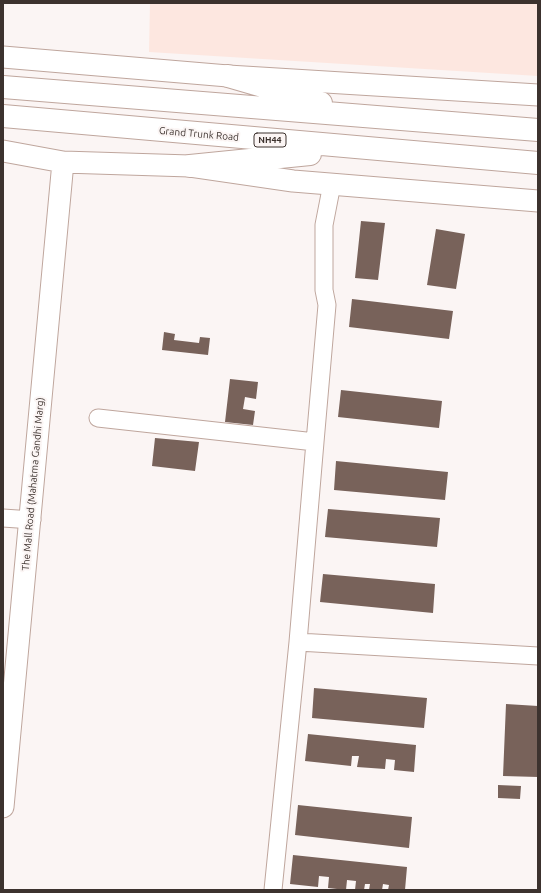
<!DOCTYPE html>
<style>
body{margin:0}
#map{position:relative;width:541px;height:893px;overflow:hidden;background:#fbf5f4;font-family:Ubuntu,sans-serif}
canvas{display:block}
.frame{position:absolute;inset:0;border:4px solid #3c322e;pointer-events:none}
</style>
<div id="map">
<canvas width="541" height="893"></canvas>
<div class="frame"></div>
</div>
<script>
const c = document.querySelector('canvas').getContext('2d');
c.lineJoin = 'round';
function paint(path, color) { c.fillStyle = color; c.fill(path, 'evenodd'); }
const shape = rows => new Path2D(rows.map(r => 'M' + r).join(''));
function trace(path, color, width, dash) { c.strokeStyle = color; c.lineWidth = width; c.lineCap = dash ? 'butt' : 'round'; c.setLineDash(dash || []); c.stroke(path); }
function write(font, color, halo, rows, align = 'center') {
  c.font = font + ' Ubuntu,sans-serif'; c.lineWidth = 4; c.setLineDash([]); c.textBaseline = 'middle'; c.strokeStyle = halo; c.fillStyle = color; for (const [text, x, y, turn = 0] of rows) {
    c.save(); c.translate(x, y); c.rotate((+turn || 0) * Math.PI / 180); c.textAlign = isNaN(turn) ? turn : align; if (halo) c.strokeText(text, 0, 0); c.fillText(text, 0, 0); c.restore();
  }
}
paint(shape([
 [150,3,538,3,538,76,149,52]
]), '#fde7e0');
paint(shape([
 [361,221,385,223,378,280,355,278],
 [436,229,465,234,456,289,427,285],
 [352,299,453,311,449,339,349,327],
 [164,332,175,334,174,340,199,343,200,337,210,338,208,355,162,350],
 [230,379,258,382,256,399,245,397,243,409,255,411,253,425,225,422],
 [341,390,442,401,439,428,338,417],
 [155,438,199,442,195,471,152,466],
 [336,461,448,472,445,500,334,490],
 [328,509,440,518,437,547,325,537],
 [323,574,435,584,433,613,320,602],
 [314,688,427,698,424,728,312,718],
 [506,704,538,706,538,777,503,776],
 [308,734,416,745,414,772,394,770,395,760,386,759,385,769,357,767,359,756,352,756,351,766,305,761],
 [498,785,521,786,520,799,498,798],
 [298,805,412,817,409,848,295,835],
 [293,855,407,867,405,890,388,890,389,885,383,884,382,890,369,890,370,884,365,884,364,890,355,890,356,881,347,880,346,890,328,888,329,877,319,876,318,887,290,884]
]), '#78625a');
const minor = shape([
 [98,418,315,442],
 [3,518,32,520],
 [298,642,538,656],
 [273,890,298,642,315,442,327,305,324,290,324,225,332,184]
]);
const tertiary = shape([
 [3,57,228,76,538,95],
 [3,151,63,162,190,166,293,181,538,201],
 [3,807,63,162]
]);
const trunk = shape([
 [228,76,321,103],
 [3,87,538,130],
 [3,116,538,163],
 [190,166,310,154]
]);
trace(minor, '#bfa69d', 19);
trace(tertiary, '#bfa69d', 23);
trace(trunk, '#bfa69d', 24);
trace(minor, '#fff', 17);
trace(tertiary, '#fff', 21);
trace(trunk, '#fff', 22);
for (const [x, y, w] of [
 [270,140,32]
]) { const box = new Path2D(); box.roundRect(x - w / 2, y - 7, w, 14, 3); c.fillStyle = '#fbf5f4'; c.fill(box); trace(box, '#3c322e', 1); }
write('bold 9px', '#3c322e', null, [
 ["NH44",270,140]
]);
write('10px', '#3c322e', '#fbf5f4', [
 ["Grand Trunk Road",199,134,5],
 ["The Mall Road (Mahatma Gandhi Marg)",33,484,-85]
]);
</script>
